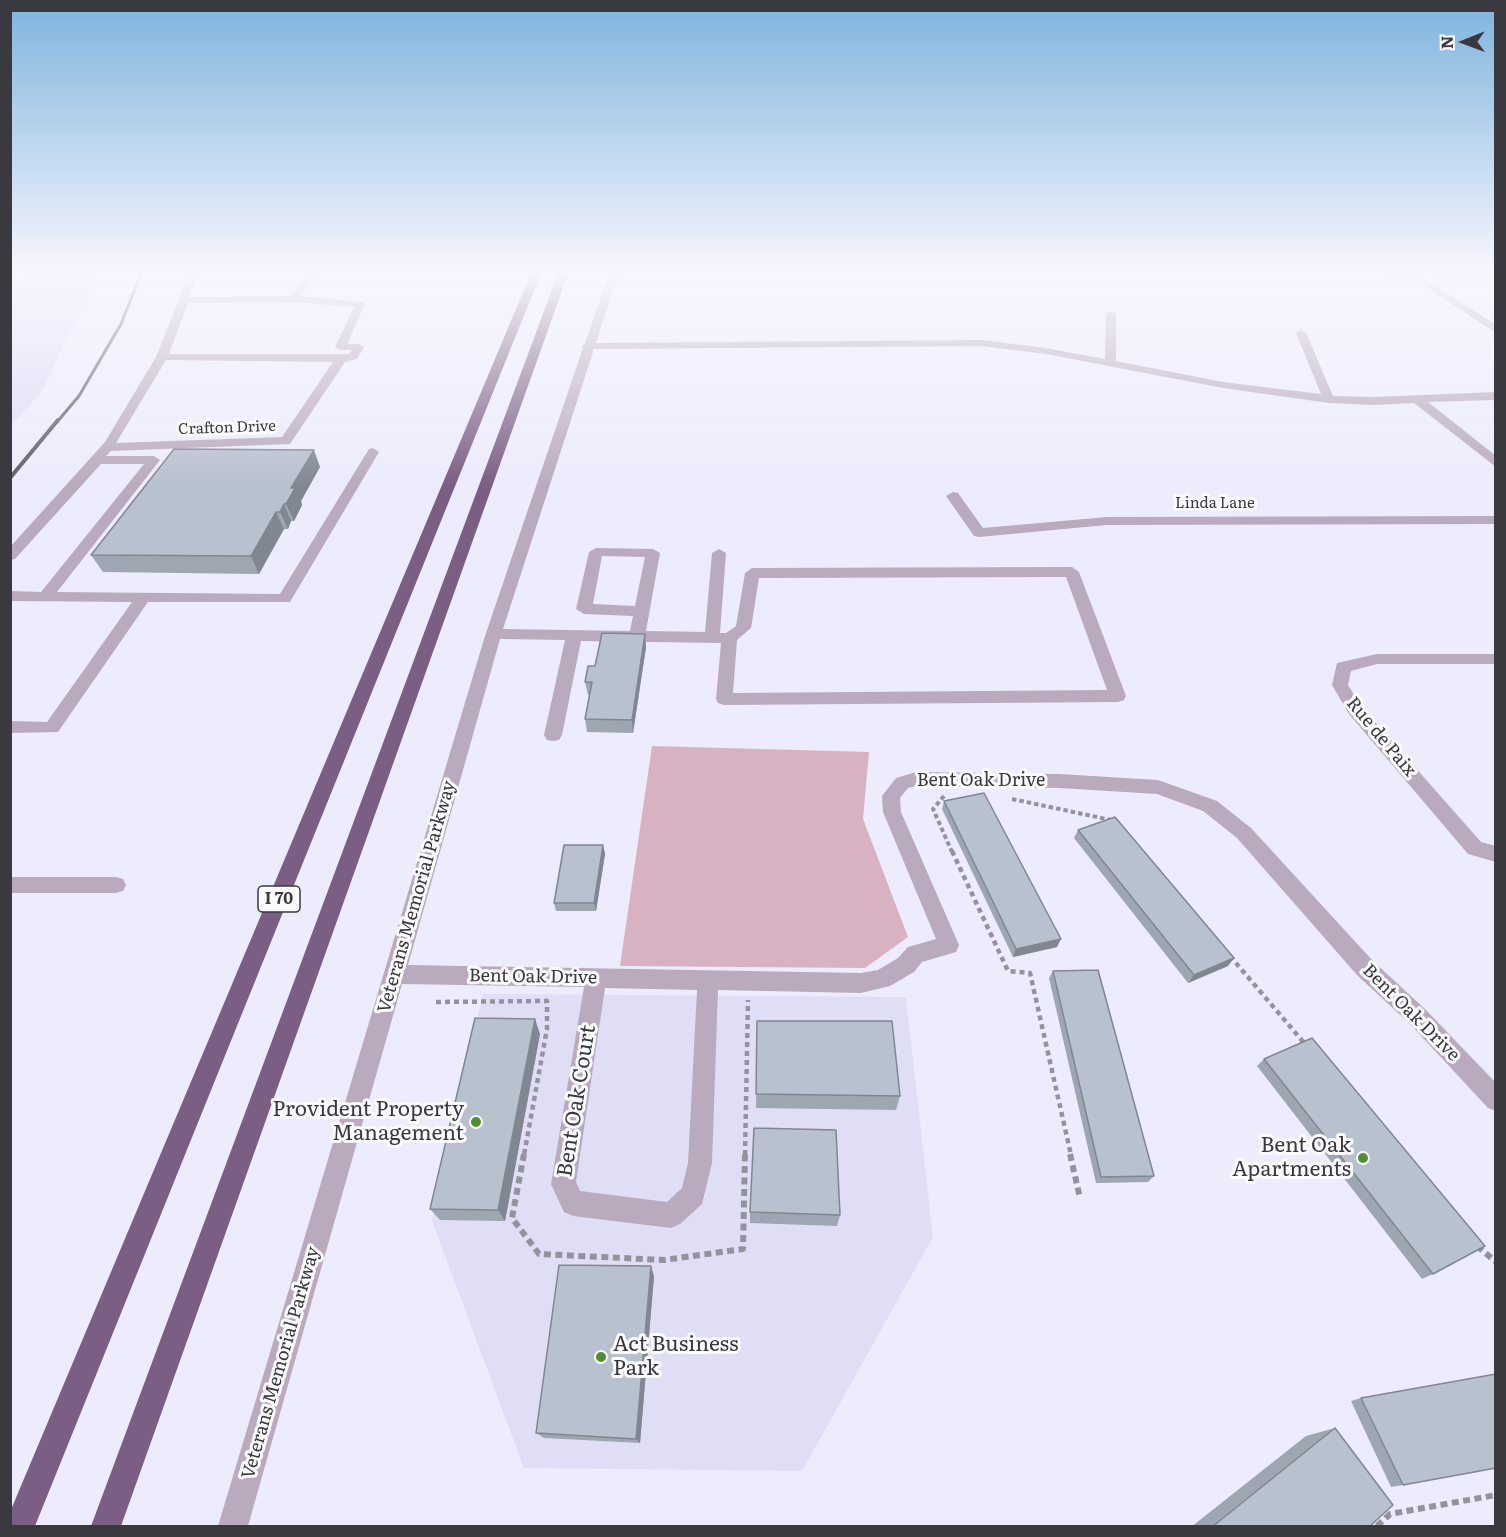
<!DOCTYPE html>
<style>
body{margin:0}
#map{position:relative;width:1506px;height:1537px;overflow:hidden;background:#edecfc;font-family:Literata,serif}
canvas{display:block}
.frame{position:absolute;inset:0;border:12px solid #39393f;pointer-events:none}
.north{position:absolute;left:1434px;top:12px;width:60px;height:60px;-webkit-text-stroke:4px #fbfbfe;paint-order:stroke;rotate:269deg;font-size:16px;font-weight:700;line-height:24px;text-align:center;color:#39393f}
.north::after{content:'';display:block;margin:auto;width:21px;height:27px;background:#39393f;clip-path:polygon(50% 0,100% 100%,50% 72%,0 100%)}
</style>
<div id="map">
<canvas width="1506" height="1537"></canvas>
<div class="frame"></div>
<div class="north">N</div>
</div>
<script>
const c = document.querySelector('canvas').getContext('2d');
c.lineJoin = 'round';
function paint(path, color) { c.fillStyle = color; c.fill(path, 'evenodd'); }
const shape = rows => new Path2D(rows.map(r => 'M' + r).join(''));
function trace(path, color, width, dash) { c.strokeStyle = color; c.lineWidth = width; c.lineCap = dash ? 'butt' : 'round'; c.setLineDash(dash || []); c.stroke(path); }
function write(font, color, halo, rows, align = 'center') {
  c.font = font + ' Literata,serif'; c.lineWidth = 6; c.setLineDash([]); c.textBaseline = 'middle'; c.strokeStyle = halo; c.fillStyle = color; for (const [text, x, y, turn = 0] of rows) {
    c.save(); c.translate(x, y); c.rotate((+turn || 0) * Math.PI / 180); c.textAlign = isNaN(turn) ? turn : align; if (halo) c.strokeText(text, 0, 0); c.fillText(text, 0, 0); c.restore();
  }
}
paint(shape([
 [11,271,100,271,42,391,11,426],
 [483,994,906,997,933,1237,802,1471,524,1468,432,1221]
]), '#dfdef5');
paint(shape([
 [652,746,869,752,863,819,908,937,865,968,620,966]
]), '#d8b1c3');
trace(shape([
 [944,796,933,809,952,852],
 [1012,799,1111,820]
]), '#93939e', 4, [4.5, 3]);
trace(shape([
 [952,851,1008,971,1030,973,1071,1155],
 [1230,956,1305,1044],
 [436,1002,547,1001,547,1029,524,1155],
 [745,1155,748,1000]
]), '#93939e', 4.5, [5, 4]);
trace(shape([
 [524,1154,512,1218,539,1254,664,1260,743,1249,745,1154],
 [1070,1154,1080,1198],
 [1477,1246,1496,1262],
 [1377,1526,1390,1514,1496,1495]
]), '#93939e', 6, [7, 4.5]);
paint(shape([
 [10,271,22,271,10,279,10,271],
 [188,271,197,271,190,297,290,296,310,271,319,271,300,296,364,302,365,304,347,344,359,344,364,347,357,359,345,362,290,444,111,451,106,456,154,456,160,460,57,592,280,594,369,449,373,448,379,452,290,602,148,602,58,732,10,733,10,721,47,722,132,602,10,601,10,591,41,592,144,464,101,464,15,559,10,560,10,547,105,442,156,357,179,300,188,271],
 [293,302,354,307,335,347,340,350,352,350,349,354,169,354,188,303,293,302],
 [166,360,333,362,282,437,116,443,166,360],
 [610,271,619,271,596,343,981,340,1046,348,1105,359,1106,314,1111,311,1116,314,1116,361,1223,382,1321,394,1296,333,1301,330,1306,333,1333,396,1374,397,1496,392,1496,400,1428,402,1496,456,1496,467,1414,403,1374,405,1329,403,1223,388,1046,354,981,346,594,349,503,629,630,631,633,616,584,614,576,609,589,552,596,548,653,549,660,553,646,631,705,632,712,553,719,549,726,553,720,633,726,633,736,626,745,573,752,568,1072,567,1079,572,1126,696,1124,700,1118,702,724,705,718,703,716,699,721,643,581,641,562,735,559,740,553,741,547,740,544,735,565,640,500,639,408,965,861,973,878,970,898,958,908,947,936,939,883,812,882,796,896,778,916,772,1059,774,1158,780,1217,801,1251,828,1373,961,1426,1010,1496,1083,1496,1111,1488,1108,1410,1024,1357,975,1237,838,1203,811,1157,794,1059,788,916,786,908,788,900,798,901,812,959,945,956,952,922,962,914,972,890,986,861,993,718,990,712,1163,702,1204,680,1224,671,1228,573,1216,564,1212,551,1184,584,987,402,984,248,1526,218,1526,485,636,583,348,582,346,585,343,610,271],
 [602,556,645,557,635,606,593,604,602,556],
 [1066,577,1107,690,733,693,737,640,751,628,759,578,1066,577],
 [605,988,697,990,688,1163,682,1188,667,1202,580,1191,576,1182,605,988],
 [1382,271,1496,274,1496,280,1421,276,1496,325,1496,333,1408,275,1387,274,1382,271],
 [953,492,958,493,983,528,1107,517,1496,516,1496,524,1107,525,979,537,974,536,946,496,953,492],
 [1377,654,1496,654,1496,664,1377,664,1351,671,1348,685,1361,706,1481,842,1496,846,1496,862,1468,854,1349,714,1332,685,1337,663,1377,654],
 [10,877,116,877,123,879,126,885,123,891,116,893,10,893,10,877]
]), '#b9abbd');
paint(shape([
 [532,271,542,271,35,1526,10,1526,10,1512,532,271],
 [559,271,569,271,121,1526,91,1526,559,271]
]), '#7b5e83');
trace(shape([
 [57,422,79,396,121,324,142,271]
]), '#5c5c64', 3);
trace(shape([
 [10,478,58,420]
]), '#5c5c64', 4);
paint(shape([
 [320,467,301,501,302,505,294,521,291,521,288,529,284,529,259,574,103,572,91,555],
 [645,634,646,647,633,733,587,732,585,719,589,695,588,695,585,682,595,666],
 [944,801,1057,947,1013,957,942,809],
 [1078,830,1228,966,1188,983,1074,838],
 [603,845,605,854,596,911,556,911,554,903],
 [1053,971,1154,1176,1148,1182,1096,1183,1049,978],
 [757,1021,900,1096,896,1110,756,1108],
 [540,1034,505,1221,440,1220,430,1209],
 [1264,1059,1433,1274,1422,1279,1257,1066],
 [750,1212,840,1215,837,1226,750,1223],
 [654,1276,640,1443,544,1438,536,1433],
 [1361,1398,1403,1485,1391,1487,1351,1401],
 [1335,1428,1369,1527,1191,1527,1306,1436]
]), '#9ea6b1');
paint(shape([
 [314,450,320,467,301,501,302,505,294,521,286,504,291,488],
 [284,504,291,521,288,529,280,512],
 [276,512,284,529,259,574,251,556],
 [645,634,646,647,633,733,632,720],
 [603,845,605,854,596,911,594,903],
 [1061,939,1057,947,1013,957,1016,949],
 [1234,958,1228,966,1188,983,1194,975],
 [535,1019,540,1034,505,1221,498,1210],
 [651,1266,654,1276,640,1443,636,1439]
]), '#818790');
const building = shape([
 [174,449,314,450,291,488,295,488,286,504,284,504,280,512,276,512,251,556,91,555,174,449],
 [602,633,645,634,632,720,585,719,592,682,585,682,588,666,595,666,602,633],
 [984,793,1061,939,1016,949,944,801,984,793],
 [1115,817,1234,958,1194,975,1078,830,1115,817],
 [564,845,603,845,594,903,554,903,564,845],
 [1098,970,1154,1176,1101,1177,1053,971,1098,970],
 [475,1018,535,1019,498,1210,430,1209,475,1018],
 [757,1021,892,1021,900,1096,756,1094,757,1021],
 [1312,1038,1485,1246,1433,1274,1264,1059,1312,1038],
 [754,1128,836,1130,840,1215,750,1212,754,1128],
 [559,1265,651,1266,636,1439,536,1433,559,1265],
 [1496,1374,1496,1468,1403,1485,1361,1398,1496,1374],
 [1335,1428,1393,1505,1369,1527,1212,1527,1335,1428]
]);
paint(building, '#b8c1ce');
trace(building, '#818790', 1.5);
const sky = c.createLinearGradient(0, 0, 0, 486);
sky.addColorStop(0, '#7eb4dd');
sky.addColorStop(0.56, '#f7f6fe');
sky.addColorStop(1, '#f7f6fe00');
c.fillStyle = sky;
c.fillRect(0, 0, 1506, 486);
for (const [x, y, r, color] of [
 [476,1122,6,"#508f2f"],
 [1363,1158,6,"#508f2f"],
 [601,1357,6,"#508f2f"]
]) { const dot = new Path2D(); dot.arc(x, y, r, 0, 2 * Math.PI); c.fillStyle = color; c.fill(dot); trace(dot, '#fbfbfe', 2); }
write('15px', '#39393f', '#fbfbfe', [
 ["Crafton Drive",227,428,-2],
 ["Linda Lane",1215,504]
]);
for (const [x, y, w] of [
 [279,899,42]
]) { const box = new Path2D(); box.roundRect(x - w / 2, y - 13, w, 26, 4.5); c.fillStyle = '#fbfbfe'; c.fill(box); trace(box, '#39393f', 1.5); }
write('bold 16px', '#39393f', null, [
 ["I 70",279,899]
]);
write('18px', '#39393f', '#fbfbfe', [
 ["Rue de Paix",1381,737,50],
 ["Bent Oak Drive",981,781],
 ["Veterans Memorial Parkway",417,897,-74],
 ["Bent Oak Drive",533,977,1],
 ["Bent Oak Drive",1411,1013,45],
 ["Veterans Memorial Parkway",281,1363,-74]
]);
write('21px', '#39393f', '#fbfbfe', [
 ["Bent Oak Court",577,1101,-81]
]);
write('21px', '#39393f', '#fbfbfe', [
 ["Provident Property",464,1110],
 ["Management",464,1134],
 ["Bent Oak",1351,1146],
 ["Apartments",1351,1170],
 ["Act Business",613,1345,"left"],
 ["Park",613,1369,"left"]
], 'right');
</script>
